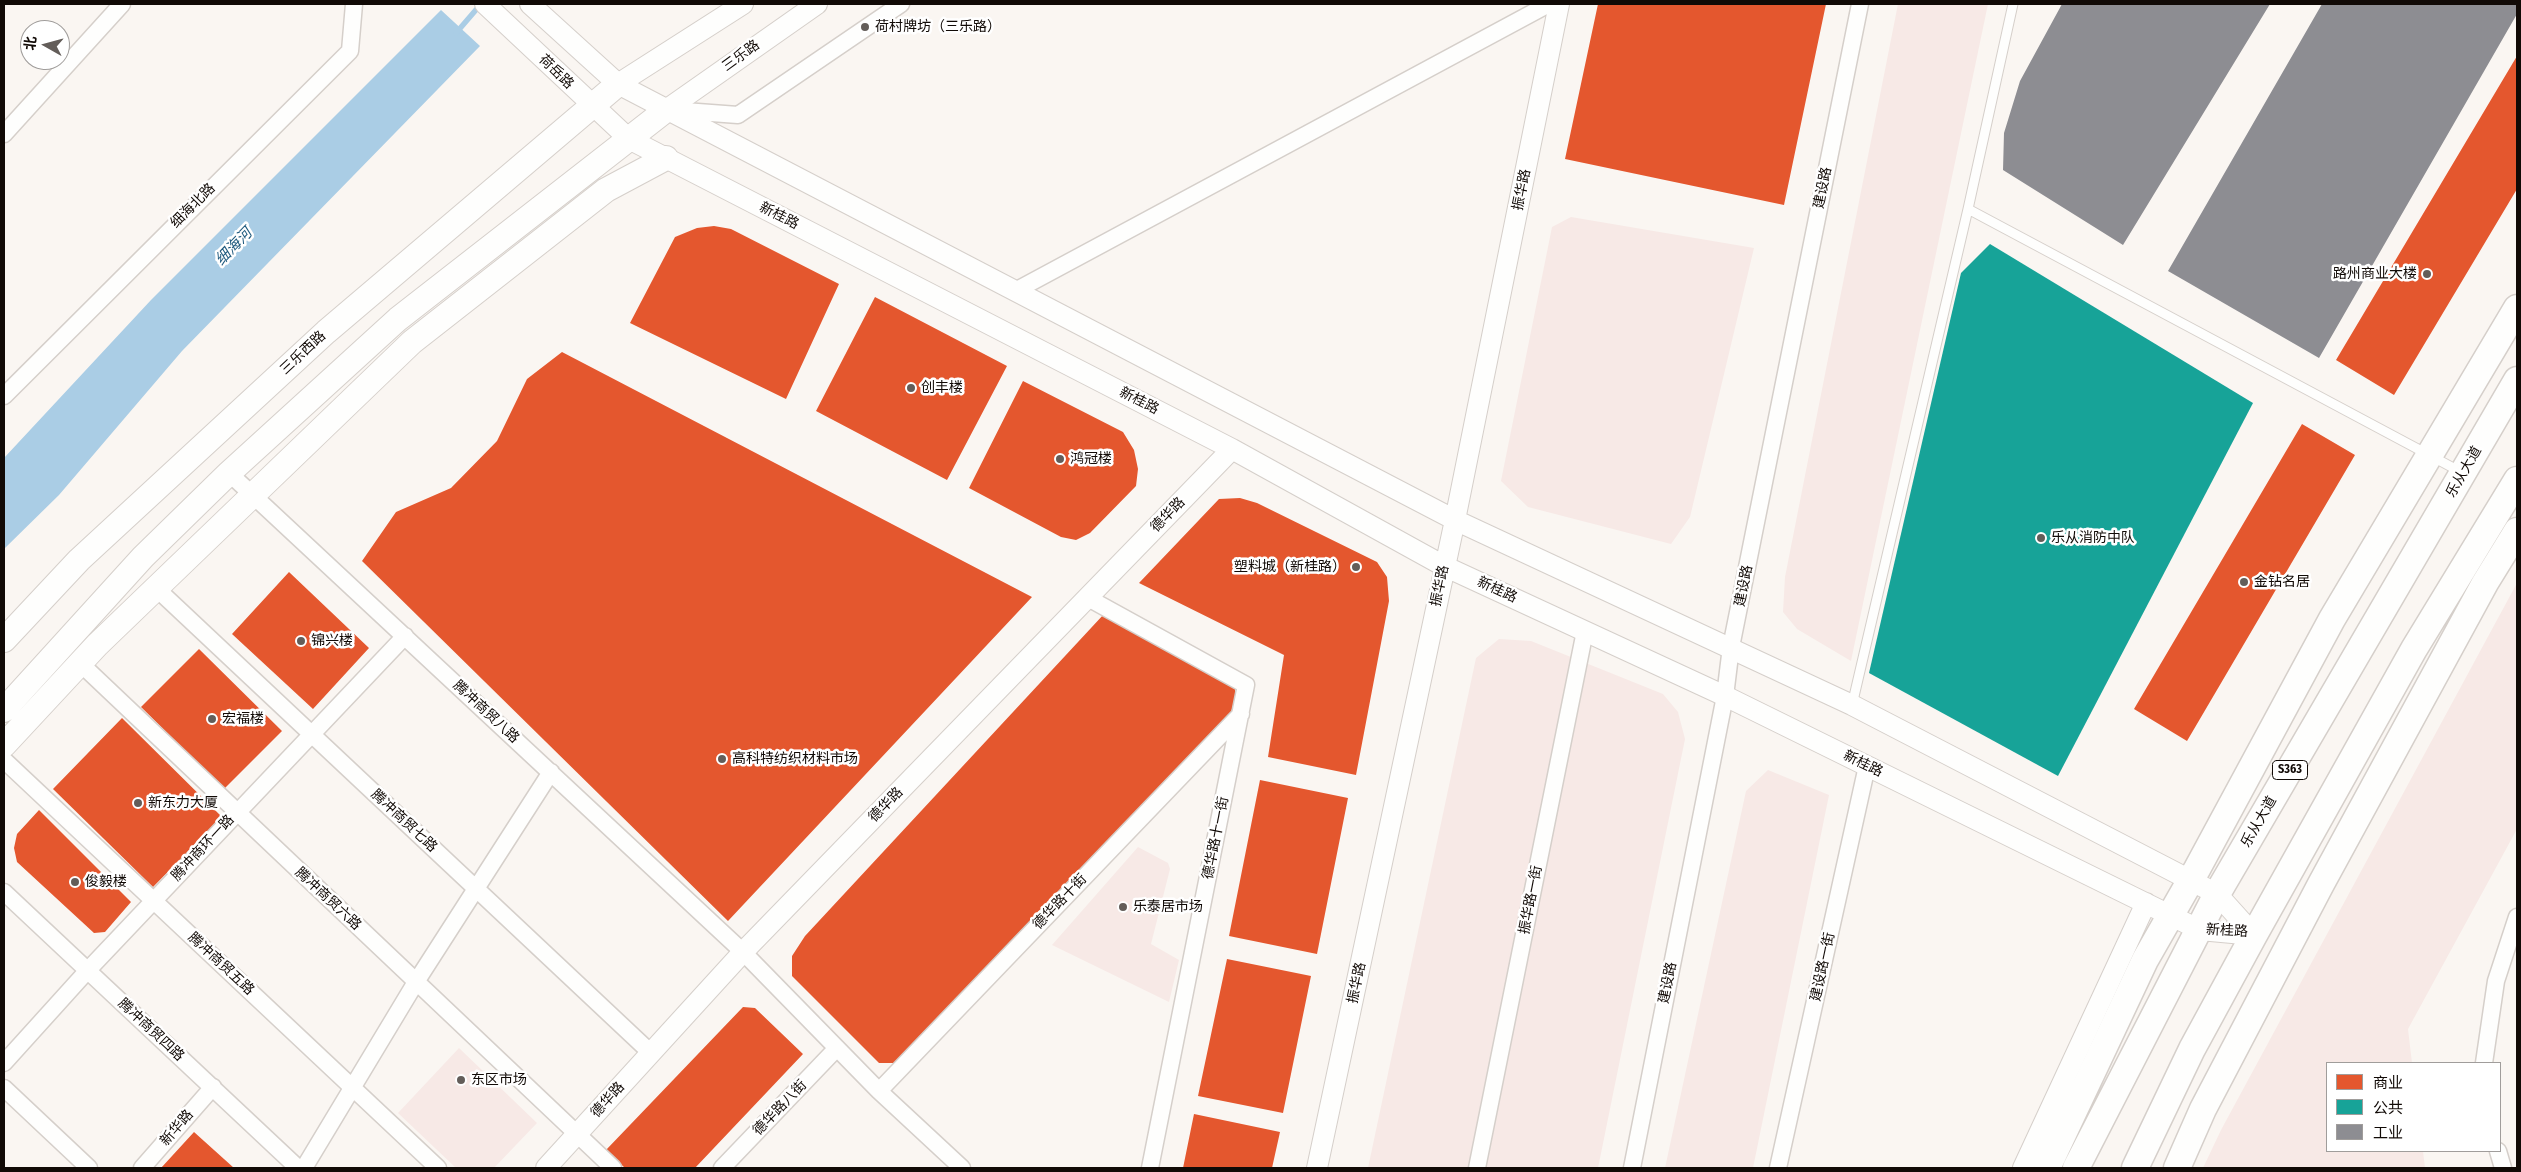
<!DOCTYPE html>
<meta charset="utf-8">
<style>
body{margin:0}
#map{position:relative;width:2521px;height:1172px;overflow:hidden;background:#faf6f2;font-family:"Fira Sans Condensed","Noto Sans SC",sans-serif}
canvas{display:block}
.frame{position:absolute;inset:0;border:5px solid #110a06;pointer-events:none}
.legend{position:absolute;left:2326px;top:1062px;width:175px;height:90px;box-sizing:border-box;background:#fff;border:1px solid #a09d9b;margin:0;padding:6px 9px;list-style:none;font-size:15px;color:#110a06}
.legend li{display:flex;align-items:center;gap:10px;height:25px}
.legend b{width:25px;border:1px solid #a09d9b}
.north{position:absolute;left:20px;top:20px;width:50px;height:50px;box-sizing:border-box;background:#fff;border:1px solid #a09d9b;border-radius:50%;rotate:277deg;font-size:14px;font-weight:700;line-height:20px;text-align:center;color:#110a06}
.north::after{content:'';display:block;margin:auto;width:18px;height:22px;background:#635d59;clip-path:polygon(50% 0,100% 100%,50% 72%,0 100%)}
</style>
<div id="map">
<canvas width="2521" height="1172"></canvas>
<div class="frame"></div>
<ul class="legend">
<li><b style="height:14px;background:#e4572e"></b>商业</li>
<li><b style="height:14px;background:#17a398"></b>公共</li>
<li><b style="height:14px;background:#8d8d92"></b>工业</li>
</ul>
<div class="north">北</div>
</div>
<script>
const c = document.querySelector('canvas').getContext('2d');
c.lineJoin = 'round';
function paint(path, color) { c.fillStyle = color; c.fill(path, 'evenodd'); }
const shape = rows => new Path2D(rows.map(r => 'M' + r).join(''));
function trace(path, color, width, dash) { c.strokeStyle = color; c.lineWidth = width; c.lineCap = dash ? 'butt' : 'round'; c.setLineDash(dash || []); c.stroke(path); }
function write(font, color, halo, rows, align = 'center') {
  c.font = font + ' "Fira Sans Condensed","Noto Sans SC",sans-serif'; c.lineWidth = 5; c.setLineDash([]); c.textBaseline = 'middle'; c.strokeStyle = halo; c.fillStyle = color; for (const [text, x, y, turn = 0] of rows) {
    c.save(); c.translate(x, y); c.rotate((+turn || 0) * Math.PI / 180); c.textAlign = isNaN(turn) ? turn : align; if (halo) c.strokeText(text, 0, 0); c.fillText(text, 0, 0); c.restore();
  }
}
paint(shape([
 [1898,4,1988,4,1851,661,1797,629,1783,612,1785,577],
 [1571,217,1754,248,1690,517,1671,544,1528,507,1501,481,1552,227],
 [2517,583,2517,829,2408,1029,2412,1063,2327,1063,2327,1151,2423,1151,2425,1168,2203,1168,2221,1130],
 [1499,639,1531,641,1663,694,1678,712,1685,739,1598,1168,1368,1168,1476,658],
 [1768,770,1829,795,1753,1168,1665,1168,1746,791],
 [1138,847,1168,863,1170,869,1151,944,1179,960,1169,1002,1052,945],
 [459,1048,537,1123,494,1168,456,1168,398,1113]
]), '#f7e9e6');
paint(shape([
 [441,10,480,46,182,351,59,495,4,549,4,458,151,300]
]), '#aacde5');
paint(shape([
 [1598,4,1826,4,1784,205,1565,159],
 [2517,56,2517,189,2394,395,2336,360],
 [714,226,731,229,839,284,786,399,630,323,675,237,697,228],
 [875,297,1007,366,947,480,816,411],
 [562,352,1032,597,728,921,362,561,396,512,451,488,497,441,527,379],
 [1023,381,1123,432,1134,450,1138,469,1136,486,1090,533,1076,540,1061,537,969,488],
 [2302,424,2355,455,2187,741,2134,709],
 [1240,498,1257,503,1377,562,1387,577,1389,601,1356,775,1268,757,1284,655,1139,583,1219,499],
 [289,572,369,648,313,709,232,634],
 [1104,614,1235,685,1235,698,1230,716,894,1063,879,1063,792,976,792,956,805,936],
 [199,649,282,731,224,789,141,707],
 [122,718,222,817,153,887,53,789],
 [1260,780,1348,798,1317,954,1229,936],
 [39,810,131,902,105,932,94,933,17,862,14,848,17,834],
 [1227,959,1311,976,1283,1113,1198,1096],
 [743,1007,755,1008,803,1054,695,1168,625,1168,606,1150],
 [1194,1114,1280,1132,1272,1168,1183,1168],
 [194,1132,234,1168,161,1168]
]), '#e4572e');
paint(shape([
 [1990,244,2253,403,2058,776,1869,673,1961,273]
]), '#17a398');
paint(shape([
 [2062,4,2270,4,2123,245,2003,170,2004,133,2020,81],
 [2322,4,2517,4,2517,14,2319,358,2168,271]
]), '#8d8d92');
trace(shape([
 [456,33,481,4]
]), '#aacde5', 5.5);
const service = shape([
 [1968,209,2461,472],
 [1852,705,1968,209,2013,4]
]);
const minor = shape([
 [671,110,738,115,901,4],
 [4,134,122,4],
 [1015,291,1549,4],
 [4,396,350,51,354,4],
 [229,473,743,952,879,1091,962,1168],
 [156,588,651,1053],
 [1088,598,1246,685,1150,1168],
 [80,663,613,1168],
 [4,760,438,1168],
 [4,892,298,1168],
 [4,1063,88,970,405,636],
 [2484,1063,2496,981,2517,917],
 [4,1088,89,1168],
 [879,1091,1241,714],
 [2498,1151,2503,1168],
 [142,1168,213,1087],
 [304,1168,416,982,551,772],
 [722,1168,837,1048],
 [1477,1168,1585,631],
 [1632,1168,1725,696,1731,647,1860,4],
 [1778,1168,1867,766]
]);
const tertiary = shape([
 [485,4,629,139,1232,449,1444,566,1725,696,2200,930,2254,935],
 [530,4,618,84,1455,520,1852,705,2217,894,2254,935],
 [618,84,743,4],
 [666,110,817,4],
 [546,1168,743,952,1232,449],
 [1317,1168,1455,520,1559,4],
 [2023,1168,2146,903]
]);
const secondary = shape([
 [4,640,79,560,326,332,618,84],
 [4,710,143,557,229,473,398,319,666,110],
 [4,745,97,645,412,342,606,190,666,158]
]);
const primary = shape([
 [2047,1168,2145,960,2197,869,2332,619,2517,308],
 [2076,1168,2217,894,2517,380],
 [2135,1168,2192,1049,2254,935,2414,649,2517,480],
 [2177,1168,2203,1109,2321,884,2485,583,2517,531]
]);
trace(service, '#d5cfca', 11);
trace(minor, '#d5cfca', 19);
trace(tertiary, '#d5cfca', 22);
trace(secondary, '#d5cfca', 26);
trace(primary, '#d5cfca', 29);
trace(service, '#fefefd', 9);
trace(minor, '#fefefd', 16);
trace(tertiary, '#fefefd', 20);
trace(secondary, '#fefefd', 24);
trace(primary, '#fefefd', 26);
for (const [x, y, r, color] of [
 [865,27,5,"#635d59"],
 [2427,274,5,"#635d59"],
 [911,388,5,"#635d59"],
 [1060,459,5,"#635d59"],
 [2041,538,5,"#635d59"],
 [1356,567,5,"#635d59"],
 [2244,582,5,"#635d59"],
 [301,641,5,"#635d59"],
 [212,719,5,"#635d59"],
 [722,759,5,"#635d59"],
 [138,803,5,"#635d59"],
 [75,882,5,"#635d59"],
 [1123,907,5,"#635d59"],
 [461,1080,5,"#635d59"]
]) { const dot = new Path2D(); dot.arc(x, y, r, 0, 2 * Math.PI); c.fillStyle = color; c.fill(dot); trace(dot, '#fff', 2); }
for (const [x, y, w] of [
 [2290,770,35]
]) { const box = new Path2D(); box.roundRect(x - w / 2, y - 9.5, w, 19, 4); c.fillStyle = '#fff'; c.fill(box); trace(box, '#110a06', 1); }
write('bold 12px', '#110a06', null, [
 ["S363",2290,770]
]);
write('14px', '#110a06', '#fff', [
 ["荷村牌坊（三乐路）",875,27],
 ["路州商业大楼",2417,274,"right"],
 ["创丰楼",921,388],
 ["鸿冠楼",1070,459],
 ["乐从消防中队",2051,538],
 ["塑料城（新桂路）",1346,567,"right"],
 ["金钻名居",2254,582],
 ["锦兴楼",311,641],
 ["宏福楼",222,719],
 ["高科特纺织材料市场",732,759],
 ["新东力大厦",148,803],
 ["俊毅楼",85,882],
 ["乐泰居市场",1133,907],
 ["东区市场",471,1080]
], 'left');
write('14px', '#110a06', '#fff', [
 ["三乐路",741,56,-36],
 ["荷岳路",556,72,44],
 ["建设路",1823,188,-79],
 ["振华路",1522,190,-79],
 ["细海北路",193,206,-45],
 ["新桂路",779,216,27],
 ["三乐西路",303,353,-43],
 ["新桂路",1139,401,27],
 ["乐从大道",2464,472,-60],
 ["德华路",1168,515,-46],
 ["振华路",1440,586,-78],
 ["建设路",1744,586,-79],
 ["新桂路",1497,590,25],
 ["腾冲商贸八路",486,712,43],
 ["新桂路",1863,764,26],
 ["德华路",886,805,-46],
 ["腾冲商贸七路",404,821,43],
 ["乐从大道",2259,822,-60],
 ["德华路十一街",1216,838,-79],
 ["腾冲商环一路",203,848,-47],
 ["腾冲商贸六路",328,899,43],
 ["振华路一街",1531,900,-79],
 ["德华路十街",1060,902,-46],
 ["新桂路",2227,931,3],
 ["腾冲商贸五路",221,964,43],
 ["建设路一街",1823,967,-78],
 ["振华路",1357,983,-78],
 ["建设路",1668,983,-79],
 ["腾冲商贸四路",151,1030,43],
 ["德华路",608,1100,-48],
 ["德华路八街",780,1108,-46],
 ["新华路",177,1128,-49]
]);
write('italic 15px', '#1f5a7e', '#fff', [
 ["细海河",234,247,-46]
]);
</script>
